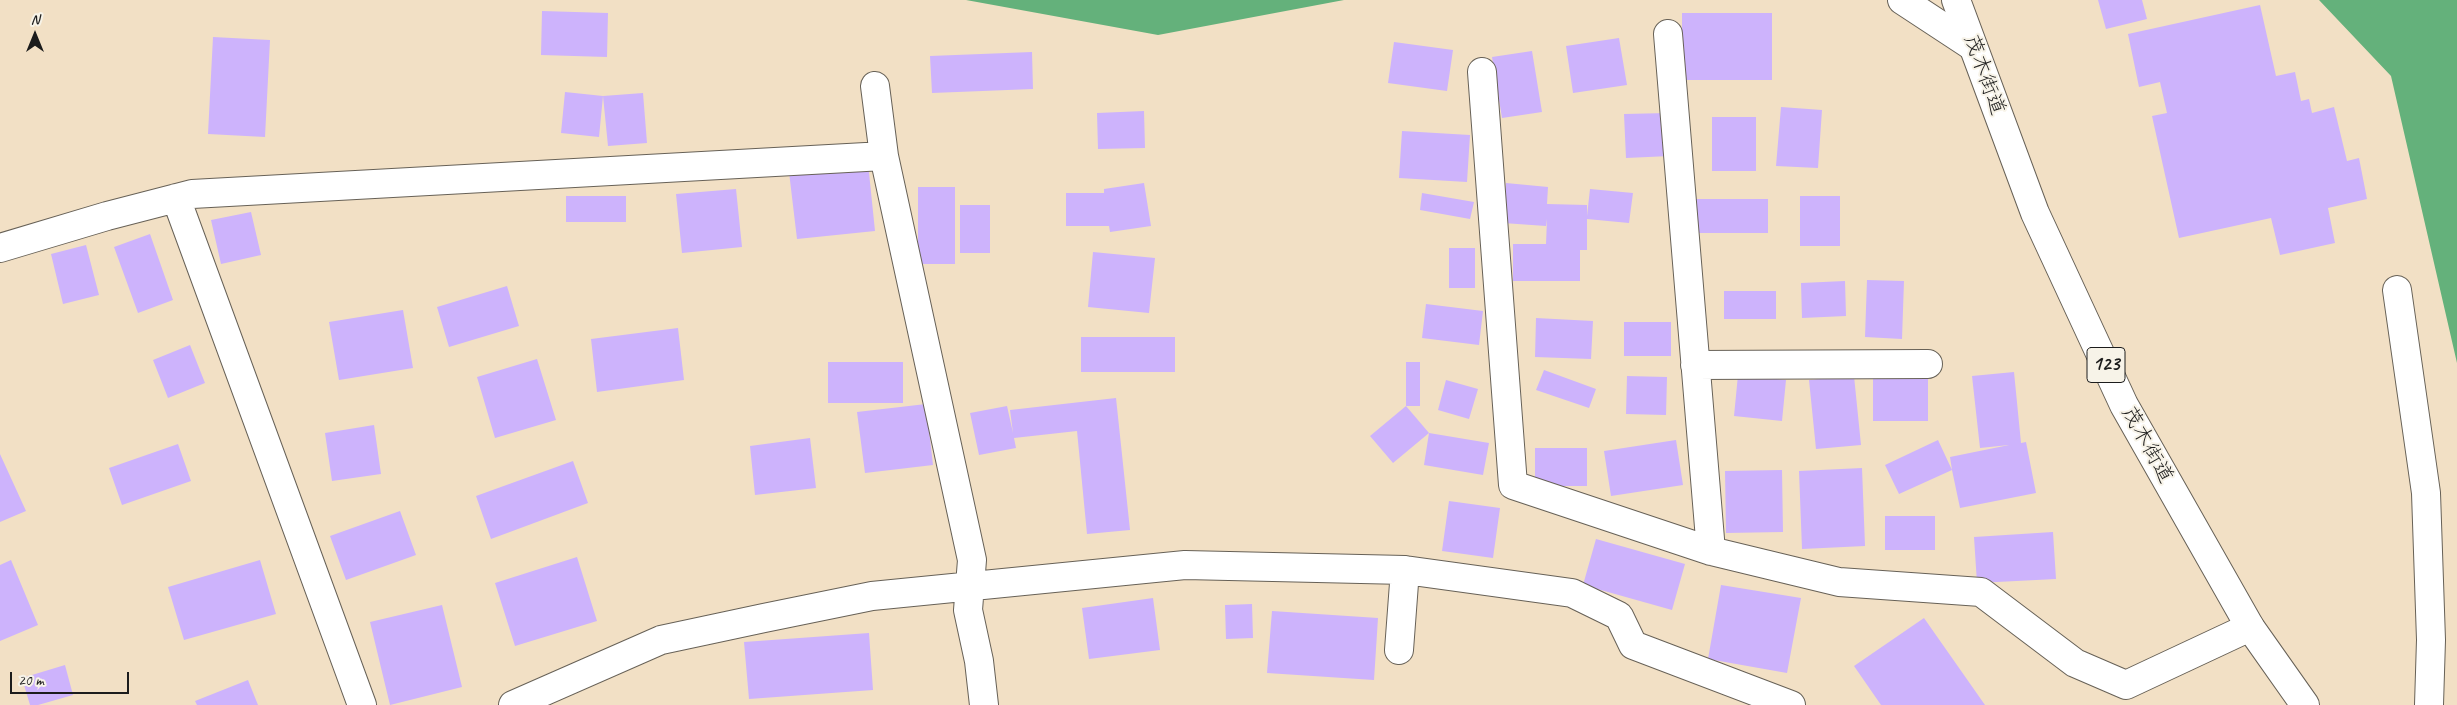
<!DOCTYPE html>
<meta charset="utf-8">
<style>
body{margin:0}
#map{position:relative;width:2457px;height:705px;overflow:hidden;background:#f2e0c5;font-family:Caveat,sans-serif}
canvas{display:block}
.north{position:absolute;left:10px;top:10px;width:50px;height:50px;-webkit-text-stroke:4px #f7f3e8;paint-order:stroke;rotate:0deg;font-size:14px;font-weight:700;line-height:20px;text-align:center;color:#1c1c1c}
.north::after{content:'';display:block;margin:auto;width:18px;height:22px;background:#1c1c1c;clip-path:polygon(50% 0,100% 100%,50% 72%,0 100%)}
.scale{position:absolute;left:10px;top:672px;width:119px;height:22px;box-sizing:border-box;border:2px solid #1c1c1c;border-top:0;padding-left:6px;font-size:15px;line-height:18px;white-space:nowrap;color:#1c1c1c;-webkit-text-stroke:4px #f7f3e8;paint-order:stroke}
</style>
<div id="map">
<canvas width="2457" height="705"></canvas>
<div class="north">N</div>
<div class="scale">20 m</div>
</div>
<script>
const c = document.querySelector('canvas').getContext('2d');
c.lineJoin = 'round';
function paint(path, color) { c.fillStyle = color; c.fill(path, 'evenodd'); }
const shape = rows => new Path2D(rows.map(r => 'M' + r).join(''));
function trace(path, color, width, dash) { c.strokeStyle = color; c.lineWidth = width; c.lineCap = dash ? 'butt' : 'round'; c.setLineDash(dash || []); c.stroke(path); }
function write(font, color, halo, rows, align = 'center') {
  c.font = font + ' Caveat,"Klee One",sans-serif'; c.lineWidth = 4; c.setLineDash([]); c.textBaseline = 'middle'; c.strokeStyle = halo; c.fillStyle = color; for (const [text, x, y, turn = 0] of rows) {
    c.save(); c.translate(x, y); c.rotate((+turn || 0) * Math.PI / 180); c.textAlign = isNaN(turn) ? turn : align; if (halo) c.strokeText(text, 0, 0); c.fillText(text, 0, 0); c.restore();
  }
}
paint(shape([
 [966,0,1344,0,1158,35],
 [2319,0,2457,0,2457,363,2391,76]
]), '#64b17b');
paint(shape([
 [2098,0,2142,0,2147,19,2106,29],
 [2260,5,2276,76,2295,72,2301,101,2309,99,2312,113,2334,107,2347,161,2359,158,2367,199,2328,208,2335,243,2280,255,2271,218,2179,238,2152,116,2167,113,2160,82,2139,87,2128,34],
 [542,11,608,13,607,57,541,55],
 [1682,13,1772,13,1772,80,1682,80],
 [213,37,270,40,265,137,208,134],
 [1619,38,1627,85,1573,93,1566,46],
 [1394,42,1453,50,1447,91,1388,83],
 [1532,51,1542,112,1502,118,1492,57],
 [1032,52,1033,89,932,93,930,56],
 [565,92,603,96,599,137,561,133],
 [643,93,647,143,608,146,603,96],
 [1781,107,1822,110,1818,168,1776,166],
 [1144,111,1145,148,1098,149,1097,113],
 [1668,113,1670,156,1626,158,1624,114],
 [1712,117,1756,117,1756,171,1712,171],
 [1402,131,1470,135,1467,182,1399,178],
 [868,163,875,231,797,239,789,172],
 [1144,183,1151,226,1110,232,1109,226,1066,226,1066,193,1104,193,1104,189],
 [1506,183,1548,187,1547,204,1587,205,1587,216,1590,189,1633,193,1629,223,1587,219,1587,250,1580,250,1580,281,1513,281,1513,244,1546,244,1547,219,1546,226,1503,223],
 [918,187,955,187,955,264,918,264],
 [736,189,742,247,682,253,676,194],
 [1422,193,1474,202,1470,219,1420,210],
 [566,196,626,196,626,222,566,222],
 [1800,196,1840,196,1840,246,1800,246],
 [1695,199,1768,199,1768,233,1695,233],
 [960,205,990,205,990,253,960,253],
 [251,212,261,255,221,264,211,220],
 [150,234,173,300,138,313,114,247],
 [86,245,99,295,63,304,51,254],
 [1449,248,1475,248,1475,288,1449,288],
 [1093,252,1155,258,1149,313,1088,307],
 [1867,280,1904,281,1902,339,1865,337],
 [1845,281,1846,316,1802,318,1801,283],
 [507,286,519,326,449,347,437,307],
 [1724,291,1776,291,1776,319,1724,319],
 [1426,304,1483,311,1479,345,1422,338],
 [403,310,413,368,339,380,329,322],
 [1536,318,1593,321,1591,359,1535,357],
 [1624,322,1671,322,1671,356,1624,356],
 [678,328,684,380,597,392,591,339],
 [1081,337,1175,337,1175,372,1081,372],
 [190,345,205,383,168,398,153,360],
 [537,359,556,420,495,438,477,377],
 [828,362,903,362,903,403,828,403],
 [1406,362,1420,362,1420,406,1406,406],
 [1544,370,1596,389,1589,408,1536,390],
 [2014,372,2021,443,2026,442,2036,493,1960,508,1952,470,1899,494,1885,465,1938,440,1952,470,1950,457,2009,445,1980,448,1972,376],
 [1738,375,1786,380,1782,421,1734,416],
 [1873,375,1928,375,1928,421,1873,421],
 [1627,376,1667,377,1666,415,1626,414],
 [1854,376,1861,445,1816,449,1809,380],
 [1446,380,1478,389,1469,419,1438,410],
 [1116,398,1130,530,1087,534,1077,431,1014,438,1016,448,979,455,970,413,1007,406,1013,433,1010,410],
 [926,404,933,465,865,473,857,412],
 [1406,406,1429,433,1393,463,1370,436],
 [374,425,381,474,332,481,325,433],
 [1429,433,1489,443,1483,475,1424,465],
 [810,438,816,488,755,495,750,446],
 [1676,440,1683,485,1611,496,1604,451],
 [178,444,191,481,122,505,109,468],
 [1535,448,1587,448,1587,486,1535,486],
 [0,454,26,511,0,522],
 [573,461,588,503,491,539,476,496],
 [1862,468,1865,546,1802,549,1799,471],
 [1782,470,1783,532,1726,533,1725,471],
 [1449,501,1500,508,1493,558,1442,551],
 [400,511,416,555,346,580,330,536],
 [1885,516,1935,516,1935,550,1885,550],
 [2053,532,2056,579,1977,583,1974,537],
 [1596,539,1685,564,1672,610,1583,585],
 [577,557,597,621,515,646,495,583],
 [11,560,38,625,0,641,0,565],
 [260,560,276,614,184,640,168,587],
 [1721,585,1801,598,1787,673,1708,659],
 [1153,598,1160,650,1089,659,1082,608],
 [1252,604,1253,638,1226,639,1225,605],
 [442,605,462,687,390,705,370,622],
 [1272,611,1378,618,1374,680,1267,673],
 [1924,618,1985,705,1881,705,1854,666],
 [869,633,873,690,749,699,744,642],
 [65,665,73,695,38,705,30,705,22,678],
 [248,680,258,705,197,705,195,701]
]), '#cdb3fc');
const street = shape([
 [1902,0,1972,46],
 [1668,34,1711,551],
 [1482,72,1513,485,1711,551,1839,582,1981,592,2075,663,2126,685,2250,627],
 [875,86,884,156,972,560,968,610,979,661,984,705],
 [176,198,362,705],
 [0,248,107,216,192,194,884,156],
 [1695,365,1928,364],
 [1399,650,1405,570],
 [513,705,661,640,764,618,872,596,1185,565,1405,570,1572,593,1619,616,1633,645,1791,705]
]);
const secondary = shape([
 [2397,290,2426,493,2431,640,2429,705]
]);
const highway = shape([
 [1956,0,2035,213,2124,405,2250,627,2305,705]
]);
trace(street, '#676157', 30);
trace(secondary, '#676157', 30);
trace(highway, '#676157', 30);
trace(street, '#fff', 28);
trace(secondary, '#fff', 28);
trace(highway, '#fff', 28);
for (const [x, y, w] of [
 [2106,365,38]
]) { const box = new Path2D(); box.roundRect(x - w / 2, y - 17.5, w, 35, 4); c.fillStyle = '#f7f3e8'; c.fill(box); trace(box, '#1c1c1c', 1); }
write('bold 20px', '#1c1c1c', null, [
 ["123",2106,365]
]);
write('21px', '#1c1c1c', '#f7f3e8', [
 ["茂木街道",1984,75,70],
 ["茂木街道",2147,445,61]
]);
</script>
